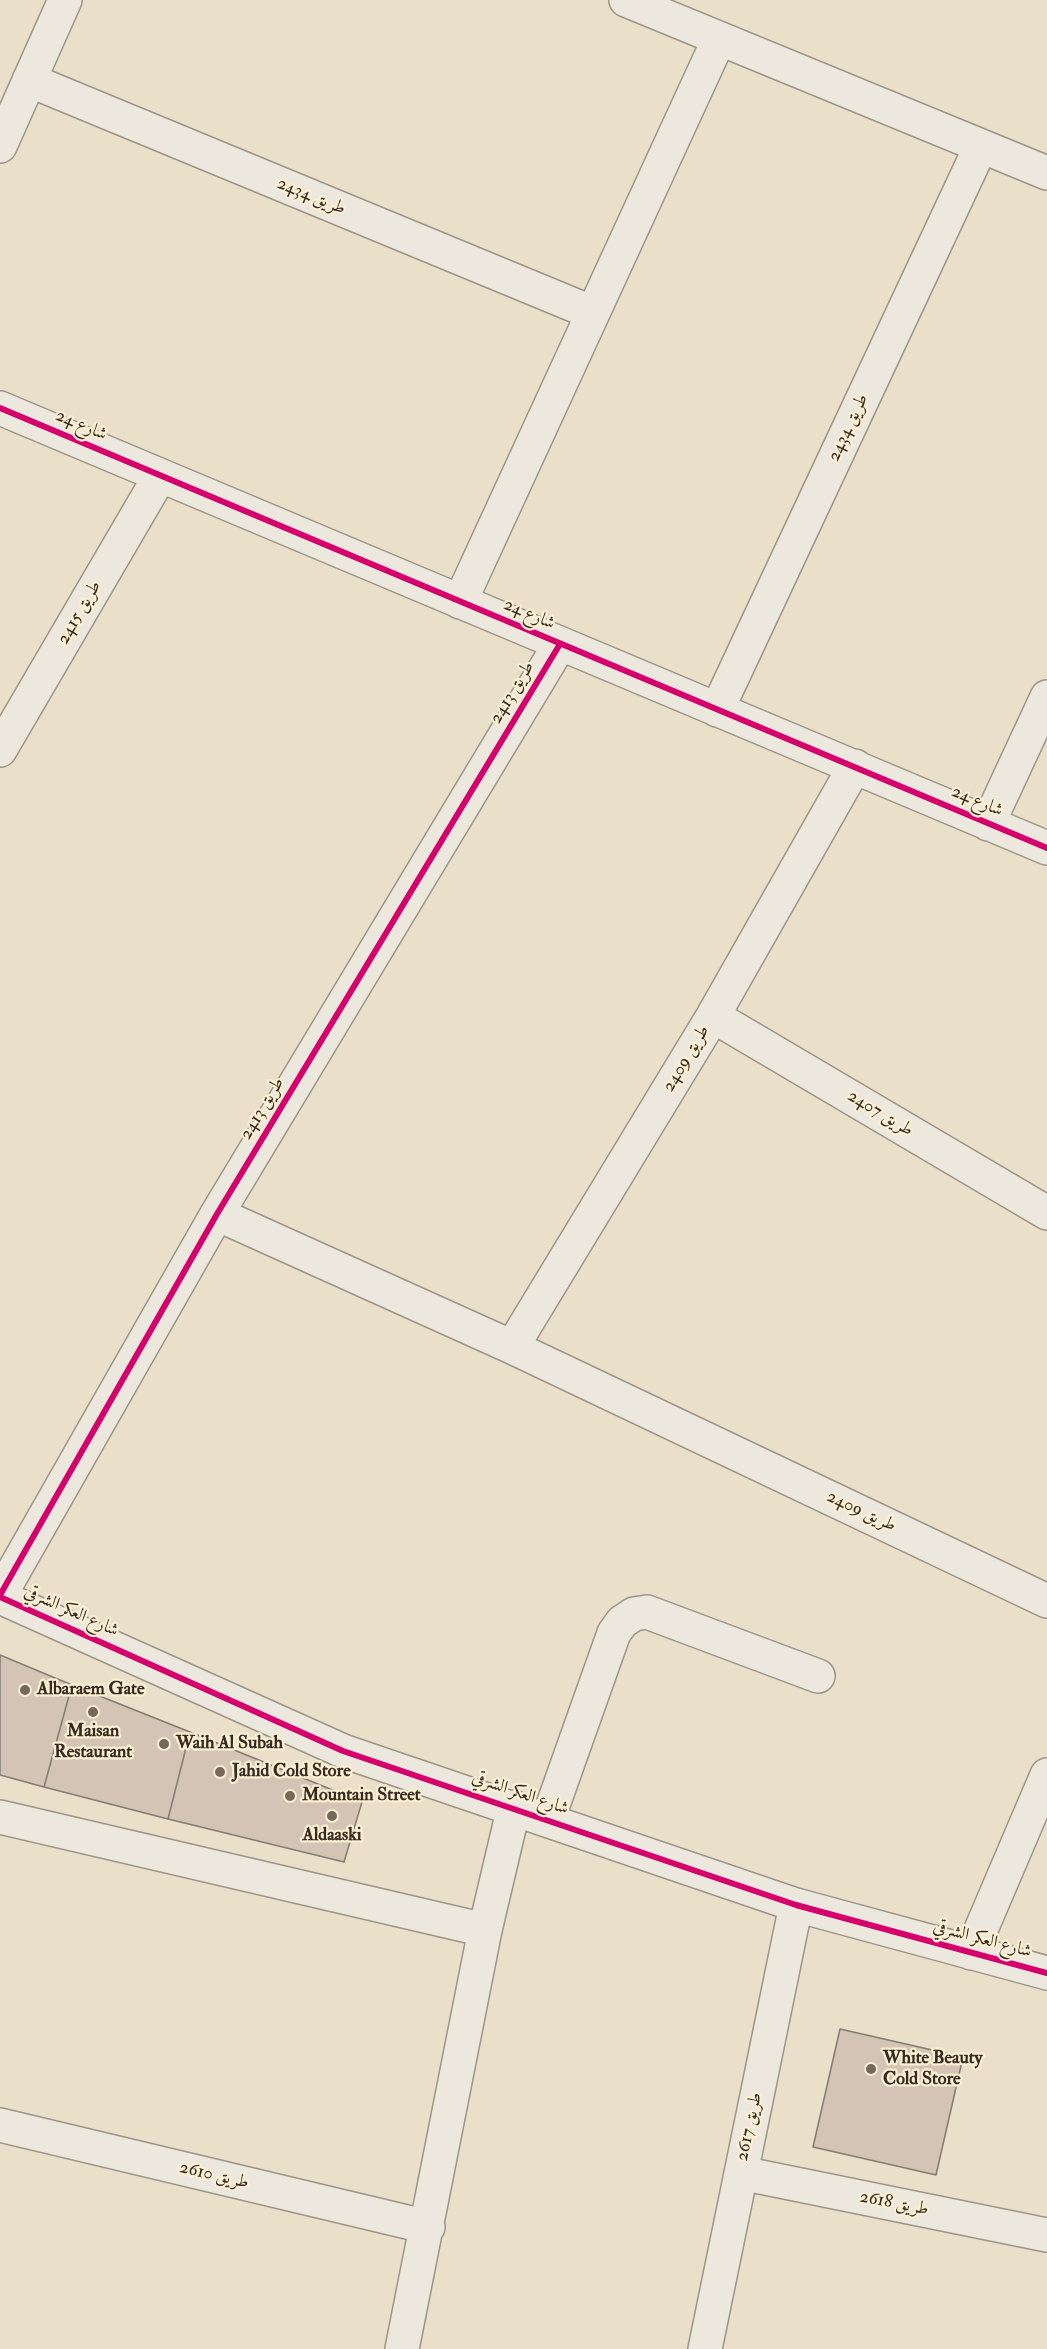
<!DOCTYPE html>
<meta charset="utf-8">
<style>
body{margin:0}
canvas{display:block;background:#eae0ca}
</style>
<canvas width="1047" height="2349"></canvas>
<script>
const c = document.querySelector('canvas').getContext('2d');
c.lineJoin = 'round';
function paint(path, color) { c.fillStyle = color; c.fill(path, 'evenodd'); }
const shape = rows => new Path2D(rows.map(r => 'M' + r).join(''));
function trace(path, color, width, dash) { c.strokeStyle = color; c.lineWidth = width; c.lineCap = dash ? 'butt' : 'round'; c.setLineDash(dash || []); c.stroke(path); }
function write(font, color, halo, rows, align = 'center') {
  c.font = font + ' "IM FELL Double Pica",Amiri,serif'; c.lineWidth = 4.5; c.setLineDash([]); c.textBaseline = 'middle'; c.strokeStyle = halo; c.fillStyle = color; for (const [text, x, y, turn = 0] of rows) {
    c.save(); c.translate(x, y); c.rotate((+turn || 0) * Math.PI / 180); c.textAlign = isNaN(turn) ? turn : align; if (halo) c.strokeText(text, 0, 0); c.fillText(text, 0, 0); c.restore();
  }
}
const building = shape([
 [0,1655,72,1685,44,1787,0,1775,0,1655],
 [72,1685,190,1732,168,1819,44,1787,72,1685],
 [190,1732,362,1802,344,1862,168,1819,190,1732],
 [840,2029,963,2057,936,2175,813,2147,840,2029]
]);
paint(building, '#d3c4b5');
trace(building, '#837c70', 1.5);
const minor = shape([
 [626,0,1047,173],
 [29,80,593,313],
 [0,146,65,0],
 [0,408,1047,848],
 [460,602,719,39],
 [717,710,981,146],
 [0,750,160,476],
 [988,824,1047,697],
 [713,1016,1047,1213],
 [217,1214,512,1347,1047,1601],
 [512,1347,713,1016,855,766],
 [0,1595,217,1214,560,644],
 [0,1597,343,1751,796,1905,1047,1973],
 [0,1817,485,1930],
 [548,1819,614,1633,622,1622,634,1614,647,1612,818,1676],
 [971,1953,1047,1775],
 [0,2125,428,2227],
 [741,2173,1047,2235],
 [402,2349,485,1930,514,1807],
 [705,2349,796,1905]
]);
trace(minor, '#9c9587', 36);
trace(minor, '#ede8dd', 33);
trace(shape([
 [0,408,1047,848],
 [0,1595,217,1214,560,644],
 [0,1597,343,1751,796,1905,1047,1973]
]), '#d6006c', 6);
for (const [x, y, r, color] of [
 [25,1690,6,"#75695a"],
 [93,1712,6,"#75695a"],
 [164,1744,6,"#75695a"],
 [220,1772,6,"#75695a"],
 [290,1796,6,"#75695a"],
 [332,1816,6,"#75695a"],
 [871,2069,6,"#75695a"]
]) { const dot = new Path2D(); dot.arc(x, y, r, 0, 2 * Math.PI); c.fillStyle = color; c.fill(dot); trace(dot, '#faeed3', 2); }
write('18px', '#36291e', '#faeed3', [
 ["طريق 2434",311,197,22],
 ["شارع 24",81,426,23],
 ["طريق 2434",849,428,-65],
 ["طريق 2415",80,613,-60],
 ["شارع 24",529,615,23],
 ["طريق 2413",513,693,-59],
 ["شارع 24",977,802,23],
 ["طريق 2409",687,1059,-59],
 ["طريق 2413",263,1109,-59],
 ["طريق 2407",880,1114,31],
 ["طريق 2409",861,1512,25],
 ["شارع العكر الشرقي",71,1612,24],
 ["شارع العكر الشرقي",520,1794,19],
 ["شارع العكر الشرقي",982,1940,15],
 ["طريق 2617",750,2127,-78],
 ["طريق 2610",214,2176,13],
 ["طريق 2618",894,2204,11]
]);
write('bold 18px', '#36291e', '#faeed3', [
 ["Albaraem Gate",37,1690],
 ["Maisan",93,1732,"center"],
 ["Restaurant",93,1753,"center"],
 ["Waih Al Subah",176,1744],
 ["Jahid Cold Store",232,1772],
 ["Mountain Street",302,1796],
 ["Aldaaski",332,1836,"center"],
 ["White Beauty",883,2059],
 ["Cold Store",883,2080]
], 'left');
</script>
